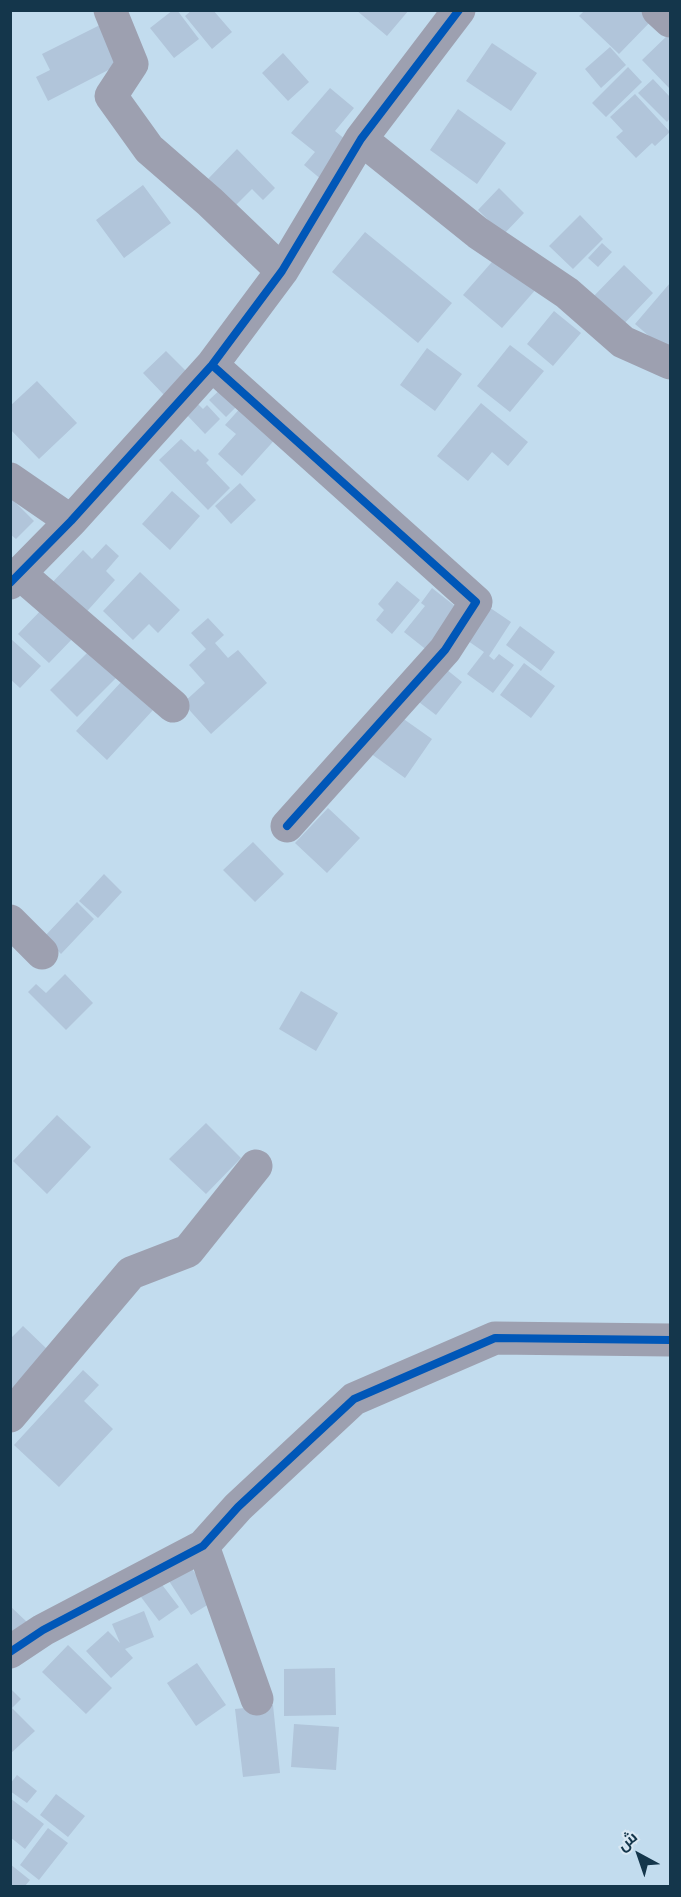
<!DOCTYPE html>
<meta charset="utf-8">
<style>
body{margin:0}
#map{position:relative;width:681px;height:1897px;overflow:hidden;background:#c2dcee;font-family:"Roboto Condensed",Cairo,sans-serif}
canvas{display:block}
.frame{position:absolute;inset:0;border:12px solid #14364b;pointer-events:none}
.north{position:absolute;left:609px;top:1825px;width:60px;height:60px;-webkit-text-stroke:4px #d9e8f3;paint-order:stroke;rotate:320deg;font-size:16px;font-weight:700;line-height:24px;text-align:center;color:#14364b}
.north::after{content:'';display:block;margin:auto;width:21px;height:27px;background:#14364b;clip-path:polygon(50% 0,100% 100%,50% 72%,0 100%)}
</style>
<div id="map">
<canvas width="681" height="1897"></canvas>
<div class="frame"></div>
<div class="north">ش</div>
</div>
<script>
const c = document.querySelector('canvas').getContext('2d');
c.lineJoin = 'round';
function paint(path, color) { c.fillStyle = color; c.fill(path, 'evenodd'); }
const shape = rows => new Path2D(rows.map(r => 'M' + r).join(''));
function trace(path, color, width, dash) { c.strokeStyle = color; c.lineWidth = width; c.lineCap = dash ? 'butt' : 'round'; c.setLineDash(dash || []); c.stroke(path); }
paint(shape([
 [173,10,177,10,199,39,174,58,150,28],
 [192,10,213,10,232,32,212,49,185,16],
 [356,10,409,10,387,36],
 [585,10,644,10,653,19,619,54,579,16],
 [100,25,120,64,48,101,36,77,50,70,42,54],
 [670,33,670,89,642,60],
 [492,43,537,73,511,111,466,81],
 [610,47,626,65,601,88,585,69],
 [283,53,309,82,288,101,262,73],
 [628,67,642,82,606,117,592,103],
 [653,79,670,97,670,118,667,122,638,93],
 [330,88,354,108,335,131,352,145,322,180,304,165,315,152,291,133],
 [635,94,670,132,655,146,652,143,636,158,616,137,623,131,610,117],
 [458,109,506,143,477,184,430,150],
 [237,149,275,188,263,200,252,189,235,206,208,179],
 [143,185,171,223,124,258,96,220],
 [499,188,524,213,503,235,478,210],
 [580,215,603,239,573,269,549,246],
 [365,232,452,303,418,343,332,272],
 [602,243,612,252,598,267,588,258],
 [498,255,537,288,502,328,463,295],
 [624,265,653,293,620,328,590,300],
 [670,283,670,354,635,324],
 [554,311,581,333,553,366,527,344],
 [510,345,544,371,510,412,477,386],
 [427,348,462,374,435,411,400,385],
 [166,351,188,373,165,396,143,373],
 [37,381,77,423,39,459,10,429,10,406],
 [223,387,239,404,226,417,209,400],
 [481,403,528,442,508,466,492,452,468,481,437,456],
 [198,404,203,409,207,405,220,419,205,434,186,414],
 [244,404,279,435,242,476,218,454,236,434,225,425],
 [181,439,195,452,198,449,209,460,206,463,230,488,208,510,159,460],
 [240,483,256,500,231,524,215,506],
 [172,491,200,516,170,550,142,524],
 [10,497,34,521,16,539,10,534],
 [106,544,119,556,106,571,115,580,81,618,48,587,83,550,92,559],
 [140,572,180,610,158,633,149,624,133,640,103,611],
 [397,581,420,600,392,634,376,620,384,610,378,604],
 [432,588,465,614,433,655,404,632,425,606,421,603],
 [480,601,511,622,489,656,494,660,499,654,514,665,493,693,467,674,484,652,458,634],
 [46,605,76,635,49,663,18,634],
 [208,618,224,635,215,643,228,658,238,650,267,683,211,734,183,703,205,683,189,665,206,649,191,633],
 [520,626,555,652,541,671,506,645],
 [10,638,41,666,20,688,10,679],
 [93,647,121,673,77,717,50,690],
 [524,663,555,686,531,718,500,695],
 [441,665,462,682,436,715,415,699],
 [122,681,153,710,107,760,76,731],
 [398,715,432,739,405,778,370,753],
 [328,808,360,838,327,873,295,843],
 [253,842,284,874,255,902,223,870],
 [104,874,122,892,98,918,79,901],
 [77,902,94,919,61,954,44,937],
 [65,974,93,1003,66,1030,28,992,36,984,46,993],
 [301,991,338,1013,316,1051,279,1029],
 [57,1115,91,1147,47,1194,13,1161],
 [206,1123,241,1158,206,1194,169,1159],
 [23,1326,48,1350,10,1390,10,1339],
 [83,1370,99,1385,84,1401,113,1429,59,1487,14,1445],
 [190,1566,214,1601,191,1615,169,1581],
 [160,1582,179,1607,159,1621,141,1597],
 [10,1606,28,1623,10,1641],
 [144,1611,154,1637,125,1649,133,1658,111,1678,86,1651,108,1631,120,1643,112,1624],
 [68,1645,112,1688,86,1714,42,1672],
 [197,1663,226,1705,196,1726,167,1683],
 [335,1668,336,1715,284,1716,284,1669],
 [10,1688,21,1699,12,1708,35,1731,10,1754],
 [273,1705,280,1773,243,1777,235,1709],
 [294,1724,339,1727,336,1770,291,1767],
 [17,1775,37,1791,27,1803,10,1791,10,1784],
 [56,1794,85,1816,68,1837,40,1815],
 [10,1798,44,1824,25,1849,10,1837],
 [48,1828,68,1843,39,1880,20,1865],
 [10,1864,30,1880,25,1886,10,1886]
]), '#b1c5da');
trace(shape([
 [110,10,132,64,111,96,149,149,210,202,282,271],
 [658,10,670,21],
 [361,139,478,233,567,293,623,342,670,363],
 [212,365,476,602,445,650,287,826],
 [10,479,71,521],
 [20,574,173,706],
 [10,583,71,521,212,365,282,271,361,139,459,10],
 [10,921,42,953],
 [10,1416,131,1273,188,1251,256,1166],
 [203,1546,257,1699],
 [10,1652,43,1630,203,1546,238,1507,354,1399,495,1338,670,1340]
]), '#9da0b0', 33);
trace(shape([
 [212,365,476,602,445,650,287,826],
 [10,583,71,521,212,365,282,271,361,139,459,10],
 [10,1652,43,1630,203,1546,238,1507,354,1399,495,1338,670,1340]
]), '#0057b8', 8);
</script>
